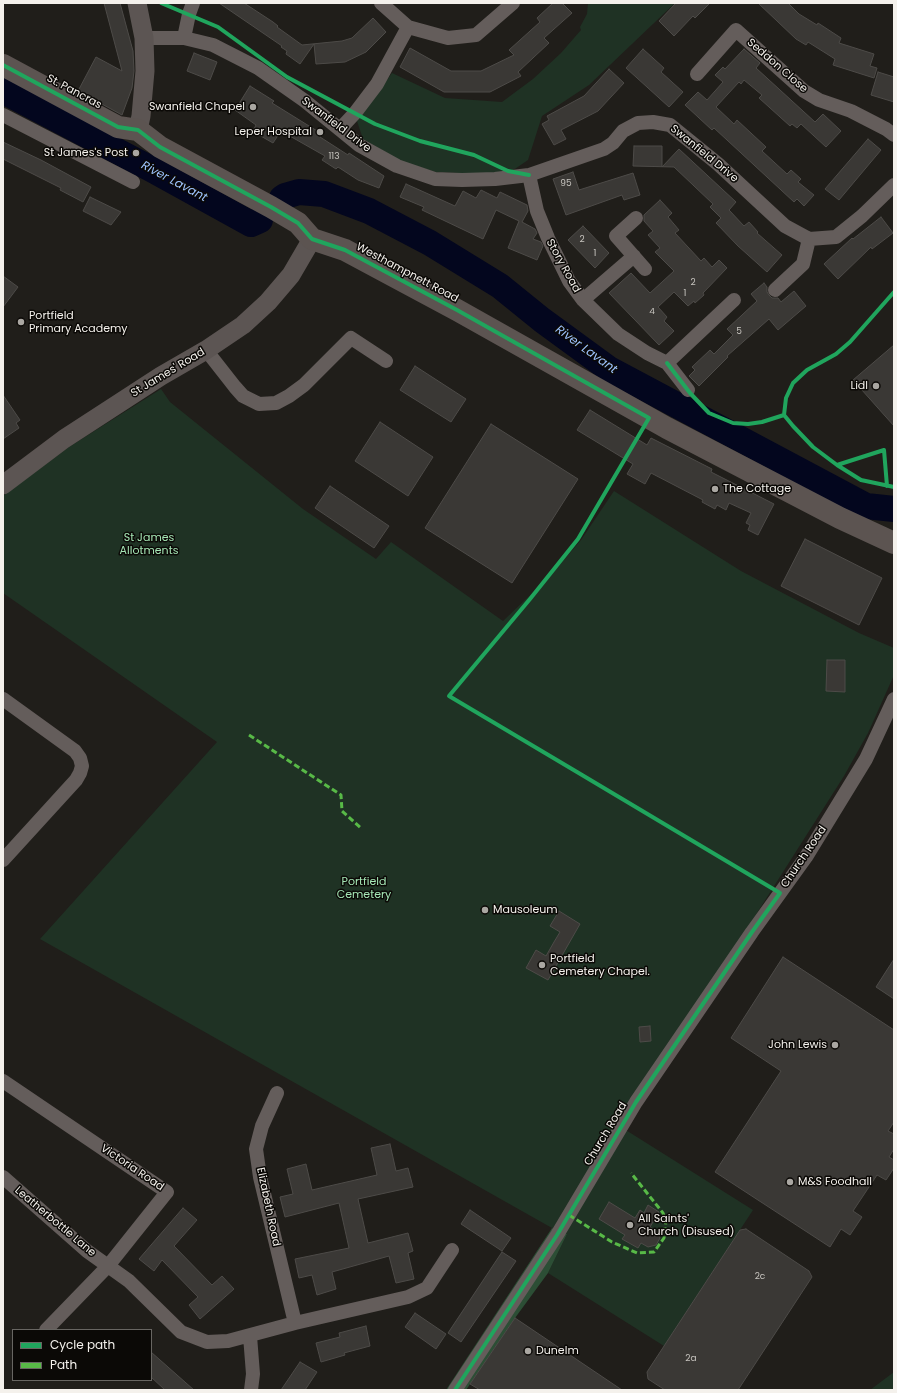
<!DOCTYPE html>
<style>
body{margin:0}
#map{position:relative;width:897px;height:1393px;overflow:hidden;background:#201e1a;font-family:Poppins,sans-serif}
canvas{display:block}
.frame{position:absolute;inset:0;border:4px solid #f4f1ec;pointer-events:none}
.legend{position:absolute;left:12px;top:1329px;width:140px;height:52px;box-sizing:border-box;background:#0b0906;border:1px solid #686662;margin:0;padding:5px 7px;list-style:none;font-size:12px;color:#f4f1ec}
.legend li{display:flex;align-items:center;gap:8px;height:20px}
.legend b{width:20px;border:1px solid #686662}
</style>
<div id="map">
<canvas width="897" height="1393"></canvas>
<div class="frame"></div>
<ul class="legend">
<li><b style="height:5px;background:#20a55d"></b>Cycle path</li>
<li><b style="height:5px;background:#58b947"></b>Path</li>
</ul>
</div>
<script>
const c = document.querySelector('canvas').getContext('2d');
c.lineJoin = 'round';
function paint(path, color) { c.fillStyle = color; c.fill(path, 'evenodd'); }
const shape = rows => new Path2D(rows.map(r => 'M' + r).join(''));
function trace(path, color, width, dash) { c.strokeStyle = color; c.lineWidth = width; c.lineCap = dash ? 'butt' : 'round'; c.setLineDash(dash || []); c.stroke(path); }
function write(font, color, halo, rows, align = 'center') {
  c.font = font + ' Poppins,sans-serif'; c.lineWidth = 3; c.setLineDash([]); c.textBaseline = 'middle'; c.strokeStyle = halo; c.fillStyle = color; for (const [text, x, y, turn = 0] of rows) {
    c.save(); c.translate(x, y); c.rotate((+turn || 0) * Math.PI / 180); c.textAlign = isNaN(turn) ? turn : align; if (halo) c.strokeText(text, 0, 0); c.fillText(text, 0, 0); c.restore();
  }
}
paint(shape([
 [588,3,675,3,589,85,542,116,528,160,506,175,436,172,402,162,363,139,357,121,392,73,445,98,502,102,533,79,561,53,581,30,580,27,587,14],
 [161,389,170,402,303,509,376,559,391,542,503,621,549,577,581,540,614,491,741,571,859,633,894,648,894,675,868,733,844,776,621,1127,753,1210,664,1346,548,1273,567,1234,552,1228,40,939,217,742,3,593,3,496,69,447],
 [894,1372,894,1390,870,1390]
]), '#1f3224');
paint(shape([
 [552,1228,567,1234,548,1273,515,1318,466,1390,446,1390]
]), '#2c4e35');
trace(shape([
 [3,91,153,170,251,224,260,220],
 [282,198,285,196,299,192,324,194,369,211,430,243,500,286,542,320,609,369,866,506,894,509]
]), '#03061e', 26);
const building = shape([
 [104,3,120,3,133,51,134,71,132,88,122,115,78,91,96,57,122,71,104,3],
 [219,3,244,3,273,22,278,26,277,27,302,45,342,41,352,38,373,18,386,32,366,52,345,62,316,64,314,44,300,64,286,54,287,51,281,47,282,46,219,3],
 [553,3,562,3,572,13,544,38,549,43,518,72,521,76,490,92,444,92,400,67,410,48,451,71,481,71,514,55,509,50,540,22,537,18,553,3],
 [676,3,710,3,695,18,693,16,674,36,659,21,676,3],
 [758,3,788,3,799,14,817,25,818,23,841,38,839,43,874,54,870,66,877,68,874,78,833,65,835,59,808,42,806,45,796,39,758,3],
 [643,49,664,68,661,72,683,92,669,107,626,68,643,49],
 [744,49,760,63,756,68,815,122,823,114,841,131,826,147,801,124,797,128,792,124,790,126,759,98,762,95,744,80,741,84,739,82,716,107,734,124,737,120,766,147,762,151,787,174,791,170,801,179,798,182,814,195,804,206,797,199,794,202,714,128,712,130,685,105,698,92,707,100,723,82,715,75,723,67,725,69,744,49],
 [194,53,217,62,210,80,187,71,194,53],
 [609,69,624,83,598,111,561,130,566,139,554,145,542,124,549,120,547,116,584,96,609,69],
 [878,72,894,77,894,102,871,95,878,72],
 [250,86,274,101,272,103,322,134,320,137,348,155,349,153,384,176,379,188,358,180,338,167,336,169,322,160,325,156,281,131,273,143,259,135,260,133,254,129,256,125,235,110,250,86],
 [868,139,881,150,839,200,825,189,868,139],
 [3,142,41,160,91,187,83,202,60,190,61,188,3,159,3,142],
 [634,146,662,146,662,167,679,149,736,202,729,210,744,226,749,222,758,232,757,233,782,255,767,272,738,246,716,223,721,218,710,207,713,204,674,167,633,166,634,146],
 [573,172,579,190,633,173,640,195,624,200,622,195,566,215,553,179,573,172],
 [406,184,455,206,463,191,476,198,481,190,497,198,500,192,527,205,528,211,522,222,535,229,537,233,533,239,541,242,543,246,537,260,508,248,519,221,496,210,483,239,422,210,424,207,400,197,406,184],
 [90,197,121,212,111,225,83,211,90,197],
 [660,200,672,213,668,217,679,230,675,233,701,261,704,258,712,267,719,260,727,268,703,293,704,295,695,303,694,301,688,306,674,292,658,307,667,317,664,321,674,331,659,345,609,293,631,273,650,293,674,271,655,252,660,248,648,235,653,231,644,221,644,215,660,200],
 [881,217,893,233,872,249,871,247,838,279,824,264,852,238,853,239,881,217],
 [583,226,609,253,595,268,568,240,583,226],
 [3,276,18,287,3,307,3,276],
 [764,283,767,287,767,292,769,295,772,298,778,298,781,302,794,291,806,306,778,330,769,319,727,356,728,357,699,386,689,376,695,370,692,367,710,350,714,354,733,335,727,329,757,301,751,294,764,283],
 [894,345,894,426,853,380,894,345],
 [415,366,466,399,451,422,400,390,415,366],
 [3,395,20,420,16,423,19,428,3,439,3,395],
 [590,410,647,445,651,438,712,469,711,472,774,504,758,535,748,530,750,525,746,523,751,513,729,503,726,510,717,505,715,509,702,502,703,500,651,473,645,484,627,474,633,464,577,430,590,410],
 [380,422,433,457,408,496,355,461,380,422],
 [491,424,578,479,512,583,425,528,491,424],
 [330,486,389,526,374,548,315,508,330,486],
 [805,539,882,578,859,625,781,586,805,539],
 [827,660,845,660,845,692,826,691,827,660],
 [559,911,580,924,548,980,526,968,536,950,546,956,554,942,560,932,550,926,559,911],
 [783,957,894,1030,894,1122,888,1131,894,1134,894,1149,889,1157,894,1160,894,1168,886,1180,877,1175,853,1211,862,1217,850,1235,841,1229,830,1247,715,1172,781,1071,731,1038,783,957],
 [894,959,894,999,876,987,894,959],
 [650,1026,651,1041,640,1042,639,1027,650,1026],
 [390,1144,396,1171,408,1168,413,1187,358,1199,368,1243,408,1233,413,1251,408,1253,414,1279,396,1283,389,1256,332,1272,336,1289,317,1295,312,1275,299,1278,295,1259,349,1248,339,1203,285,1217,280,1197,293,1194,287,1169,306,1164,312,1190,377,1175,371,1148,390,1144],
 [609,1202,635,1218,640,1210,644,1213,648,1205,659,1212,650,1227,657,1231,660,1238,656,1245,648,1247,641,1243,638,1248,622,1239,625,1235,599,1219,609,1202],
 [183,1208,197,1220,174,1246,212,1285,222,1276,234,1289,200,1319,189,1305,198,1297,162,1260,154,1271,139,1259,183,1208],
 [470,1210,511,1238,502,1251,461,1224,470,1210],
 [746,1229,809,1271,812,1277,738,1390,665,1390,648,1379,647,1372,740,1230,746,1229],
 [502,1252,516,1261,461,1342,448,1333,502,1252],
 [415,1313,446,1334,436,1349,405,1327,415,1313],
 [515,1318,622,1390,480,1390,470,1384,515,1318],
 [366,1326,370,1346,344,1353,345,1355,321,1362,316,1343,340,1337,339,1333,366,1326],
 [151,1352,194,1390,165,1390,151,1377,151,1352],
 [300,1362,317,1372,305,1390,281,1390,300,1362]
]);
paint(building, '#3a3835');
trace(building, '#4d4b48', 1);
trace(shape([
 [408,27,448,38,476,35,513,3],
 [144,38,184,38,213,45,258,68,305,101,359,145,397,166,435,179,462,180,495,179,529,175,604,149,613,143,623,131,638,123,653,122,670,125,718,164,785,226,809,239,836,237,862,216,894,185],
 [184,38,189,14,193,3],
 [697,74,736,30,804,91,819,100,851,111,886,129,894,135],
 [3,115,133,182],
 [340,129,355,113,377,84,408,27,381,3],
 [529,175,537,211,548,238,569,281,583,300,618,334,647,353,667,363,688,390],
 [636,218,616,236,645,269],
 [775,290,803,264,809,239],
 [583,300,634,256],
 [206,350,235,387,243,396,259,404,276,403,289,396,304,385,351,338,386,361],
 [667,363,734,300],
 [3,699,75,751,80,758,82,766,80,773,76,780,3,860],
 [3,1081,167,1192,108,1266,46,1330],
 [277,1093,262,1126,256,1149,260,1177,295,1323],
 [3,1177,87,1251,129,1281,181,1332,207,1342,228,1341,295,1323,408,1297,427,1288,452,1250],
 [250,1336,253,1374,251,1390],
 [455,1390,557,1235,636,1102,752,932,806,857,866,759,894,699]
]), '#645d5b', 14);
trace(shape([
 [137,3,144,38,145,71,141,116,138,130],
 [3,485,64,439,161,376,206,350,243,325,268,302,291,275,312,239]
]), '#5c5553', 19);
trace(shape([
 [3,65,118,127,138,130,160,147,271,207,298,223,312,239,345,250,457,310,667,428,840,518,894,543]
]), '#5c5451', 22);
trace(shape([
 [249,735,341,795,342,811,362,829],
 [569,1215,612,1242,637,1253,654,1252,664,1238,666,1221,663,1213,631,1173]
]), '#58b947', 3, [6, 3]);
trace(shape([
 [161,3,218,27,287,77,375,124,420,141,474,155,508,171,529,175],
 [3,65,118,127,138,130,160,147,271,207,298,223,312,239,345,250,457,310,649,418,578,539,530,599,449,696,577,772,780,893,752,932,636,1102,557,1235,455,1390],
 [894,292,850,342,836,354,807,370,793,383,786,398,784,415,793,426,813,447,837,465,861,480,894,487],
 [667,363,690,393,709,413,733,423,748,424,762,422,784,415],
 [837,465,884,450,887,486]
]), '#20a55d', 4);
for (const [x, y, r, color] of [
 [253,107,4,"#aaa7a2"],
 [320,132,4,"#aaa7a2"],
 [136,153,4,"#aaa7a2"],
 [21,322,4,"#aaa7a2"],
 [876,386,4,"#aaa7a2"],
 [715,489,4,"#aaa7a2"],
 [485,910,4,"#aaa7a2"],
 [542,965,4,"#aaa7a2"],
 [835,1045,4,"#aaa7a2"],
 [790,1182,4,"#aaa7a2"],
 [630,1225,4,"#aaa7a2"],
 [528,1351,4,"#aaa7a2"]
]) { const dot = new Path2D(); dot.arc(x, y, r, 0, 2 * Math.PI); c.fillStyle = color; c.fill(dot); trace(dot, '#0b0906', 1.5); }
write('9px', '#c6c3be', null, [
 ["113",334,157],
 ["95",566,184],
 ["2",582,240],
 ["1",595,254],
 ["2",693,283],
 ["1",685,294],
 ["4",652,312],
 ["5",739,332],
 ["2c",760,1277],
 ["2a",691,1359]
]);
write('11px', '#f4f1ec', '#0b0906', [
 ["Seddon Close",777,66,41],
 ["St. Pancras",74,92,28],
 ["Swanfield Drive",336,125,37],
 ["Swanfield Drive",704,154,39],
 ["Story Road",563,266,61],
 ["Westhampnett Road",407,273,28],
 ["St James' Road",168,373,-31],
 ["Church Road",804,857,-56],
 ["Church Road",606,1134,-59],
 ["Victoria Road",132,1168,34],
 ["Elizabeth Road",268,1207,78],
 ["Leatherbottle Lane",55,1222,40]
]);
write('11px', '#f4f1ec', '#0b0906', [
 ["Swanfield Chapel",245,107,"right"],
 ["Leper Hospital",312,132,"right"],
 ["St James's Post",128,153,"right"],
 ["Portfield",29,316],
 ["Primary Academy",29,329],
 ["Lidl",868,386,"right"],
 ["The Cottage",723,489],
 ["Mausoleum",493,910],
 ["Portfield",550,959],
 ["Cemetery Chapel.",550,972],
 ["John Lewis",827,1045,"right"],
 ["M&S Foodhall",798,1182],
 ["All Saints'",638,1219],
 ["Church (Disused)",638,1232],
 ["Dunelm",536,1351]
], 'left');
write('11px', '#a5e6b5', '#0b0906', [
 ["St James",149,538],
 ["Allotments",149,551],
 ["Portfield",364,882],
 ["Cemetery",364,895]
]);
write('italic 12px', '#9dc3fe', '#0b0906', [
 ["River Lavant",174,182,28],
 ["River Lavant",586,350,36]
]);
</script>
